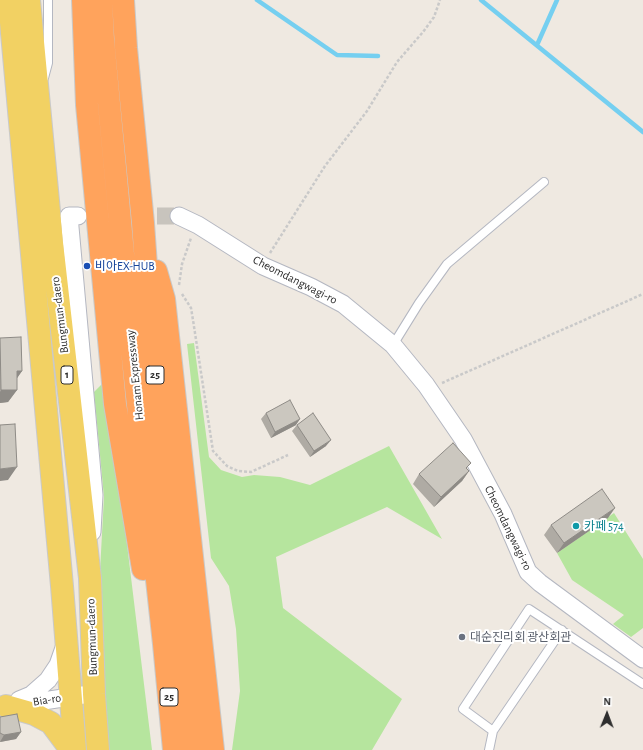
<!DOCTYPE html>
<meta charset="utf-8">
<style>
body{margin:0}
#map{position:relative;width:643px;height:750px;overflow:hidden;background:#efe9e1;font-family:"Alegreya Sans",sans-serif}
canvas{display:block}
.north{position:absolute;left:587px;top:694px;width:40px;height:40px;-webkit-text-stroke:3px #fff;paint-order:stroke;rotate:1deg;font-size:11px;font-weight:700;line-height:16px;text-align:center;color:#2e2e2e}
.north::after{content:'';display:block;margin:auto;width:14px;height:18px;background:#2e2e2e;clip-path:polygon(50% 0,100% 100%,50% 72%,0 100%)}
</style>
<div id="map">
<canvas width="643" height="750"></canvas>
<div class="north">N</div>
</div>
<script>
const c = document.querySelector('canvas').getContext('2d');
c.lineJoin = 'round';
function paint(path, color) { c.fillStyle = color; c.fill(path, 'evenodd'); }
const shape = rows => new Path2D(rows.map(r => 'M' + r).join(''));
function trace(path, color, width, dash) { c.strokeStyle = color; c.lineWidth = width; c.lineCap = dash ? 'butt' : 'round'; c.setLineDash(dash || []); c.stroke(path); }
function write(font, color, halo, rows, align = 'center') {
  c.font = font + ' "Alegreya Sans","Noto Sans KR",sans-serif'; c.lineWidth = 4; c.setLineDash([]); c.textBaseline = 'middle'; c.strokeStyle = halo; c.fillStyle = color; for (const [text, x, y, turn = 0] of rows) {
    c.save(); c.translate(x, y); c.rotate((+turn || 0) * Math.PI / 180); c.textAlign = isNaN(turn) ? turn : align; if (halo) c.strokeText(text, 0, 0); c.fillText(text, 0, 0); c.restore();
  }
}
paint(shape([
 [194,343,209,457,221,470,242,477,254,475,280,477,310,485,389,446,442,539,387,507,276,557,283,608,402,699,372,750,232,750,240,691,236,629,229,586,211,558,187,344],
 [102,384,117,462,152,750,107,750,98,608,104,497,94,392],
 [614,513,643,559,643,628,631,637,613,624,624,615,572,580,557,553]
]), '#b6e59e');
trace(shape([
 [257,0,337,55,378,56],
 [481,0,643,132],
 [537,45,557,0]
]), '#75cff0', 4.5);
trace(shape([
 [107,216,179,216]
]), '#c8c4bd', 17, [17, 8]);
const service = shape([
 [44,78,48,63,48,0],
 [393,345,419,303,447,264,544,182],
 [493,731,463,709,529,609,643,684],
 [489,750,493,731,562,630]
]);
const minor = shape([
 [78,216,69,216,94,495,92,532],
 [179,216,198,225,263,266,311,287,343,304,393,345,426,385,463,439,503,514,528,572,540,583,643,659],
 [19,700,31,695,48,680,58,665,65,645],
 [10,706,83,695]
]);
const primary = shape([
 [9,0,62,586,75,750],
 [29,0,52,243,90,578,94,694,98,750],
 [6,706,34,714,51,723,71,750]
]);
const motorway = shape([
 [83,0,87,105,115,404,143,569],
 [101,0,103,39,132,350,164,644,174,750],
 [123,0,126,48,143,223,150,322,193,750],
 [156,271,164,299,213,750]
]);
trace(service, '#b4b7c1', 10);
trace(minor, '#b4b7c1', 19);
trace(primary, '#c9c9c9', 24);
trace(motorway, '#c9c9c9', 24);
trace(shape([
 [270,253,325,166,367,111,397,62,423,32,434,17,440,0],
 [179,285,182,264,191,238],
 [182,294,191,308,193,320,213,451,227,466,238,471,251,472,288,455],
 [442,383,643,294]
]), '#c9c9c9', 2.5, [3, 2]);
trace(service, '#fff', 8);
trace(minor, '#fff', 17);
trace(primary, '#f2d163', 22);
trace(motorway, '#ffa35c', 22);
paint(shape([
 [0,338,22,371,17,378,17,390,8,402,0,403],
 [266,413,296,425,271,438,261,419],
 [297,425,326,446,310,457,292,431],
 [467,469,469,471,462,481,434,507,413,484,419,474],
 [608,518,557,553,544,535,551,525],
 [0,717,21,732,16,739,0,742]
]), '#afaba4');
paint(shape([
 [17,371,22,371,13,384],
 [1,390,17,390,8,402,0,403,0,392],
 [300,419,296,425,271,438,275,432],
 [331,440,326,446,310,457,314,451],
 [17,467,8,480,0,481,0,469],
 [469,471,462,481,434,507,441,497],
 [615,508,608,518,557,553,564,543],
 [21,732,16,739,0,742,4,735]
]), '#8e8b86');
const building = shape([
 [21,337,22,371,17,371,17,390,1,390,0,338,21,337],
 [290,400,300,419,275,432,266,413,290,400],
 [313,413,331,440,314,451,297,425,313,413],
 [15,424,17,467,0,469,0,425,15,424],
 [453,443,471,463,466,468,469,471,441,497,419,474,453,443],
 [602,489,615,508,564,543,551,525,602,489],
 [17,714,21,732,4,735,0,733,0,717,17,714]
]);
paint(building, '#cbc7bf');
trace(building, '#8e8b86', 1);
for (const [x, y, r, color] of [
 [87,266,4,"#1a4fb4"],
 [576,526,4,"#0f9aa8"],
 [462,637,4,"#6b7280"]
]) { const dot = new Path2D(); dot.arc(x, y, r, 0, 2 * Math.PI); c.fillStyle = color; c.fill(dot); trace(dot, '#fff', 1.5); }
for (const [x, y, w] of [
 [67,375,12],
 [155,375,18],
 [169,697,18]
]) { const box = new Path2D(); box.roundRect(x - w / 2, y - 9, w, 18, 3); c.fillStyle = '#fff'; c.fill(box); trace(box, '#2e2e2e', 1); }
write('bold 11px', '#2e2e2e', null, [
 ["1",67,375],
 ["25",155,375],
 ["25",169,697]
]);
write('12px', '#164399', '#fff', [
 ["비아EX-HUB",95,266]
], 'left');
write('12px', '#2e2e2e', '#fff', [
 ["Cheomdangwagi-ro",295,280,27],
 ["Bungmun-daero",60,315,-97],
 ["Honam Expressway",135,375,-96],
 ["Cheomdangwagi-ro",508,528,64],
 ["Bungmun-daero",92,637,-92],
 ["Bia-ro",47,700,-9]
]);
write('12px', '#0d838f', '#fff', [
 ["카페 574",584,526]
], 'left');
write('12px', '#5b616d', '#fff', [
 ["대순진리회 광산회관",470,637]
], 'left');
</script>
